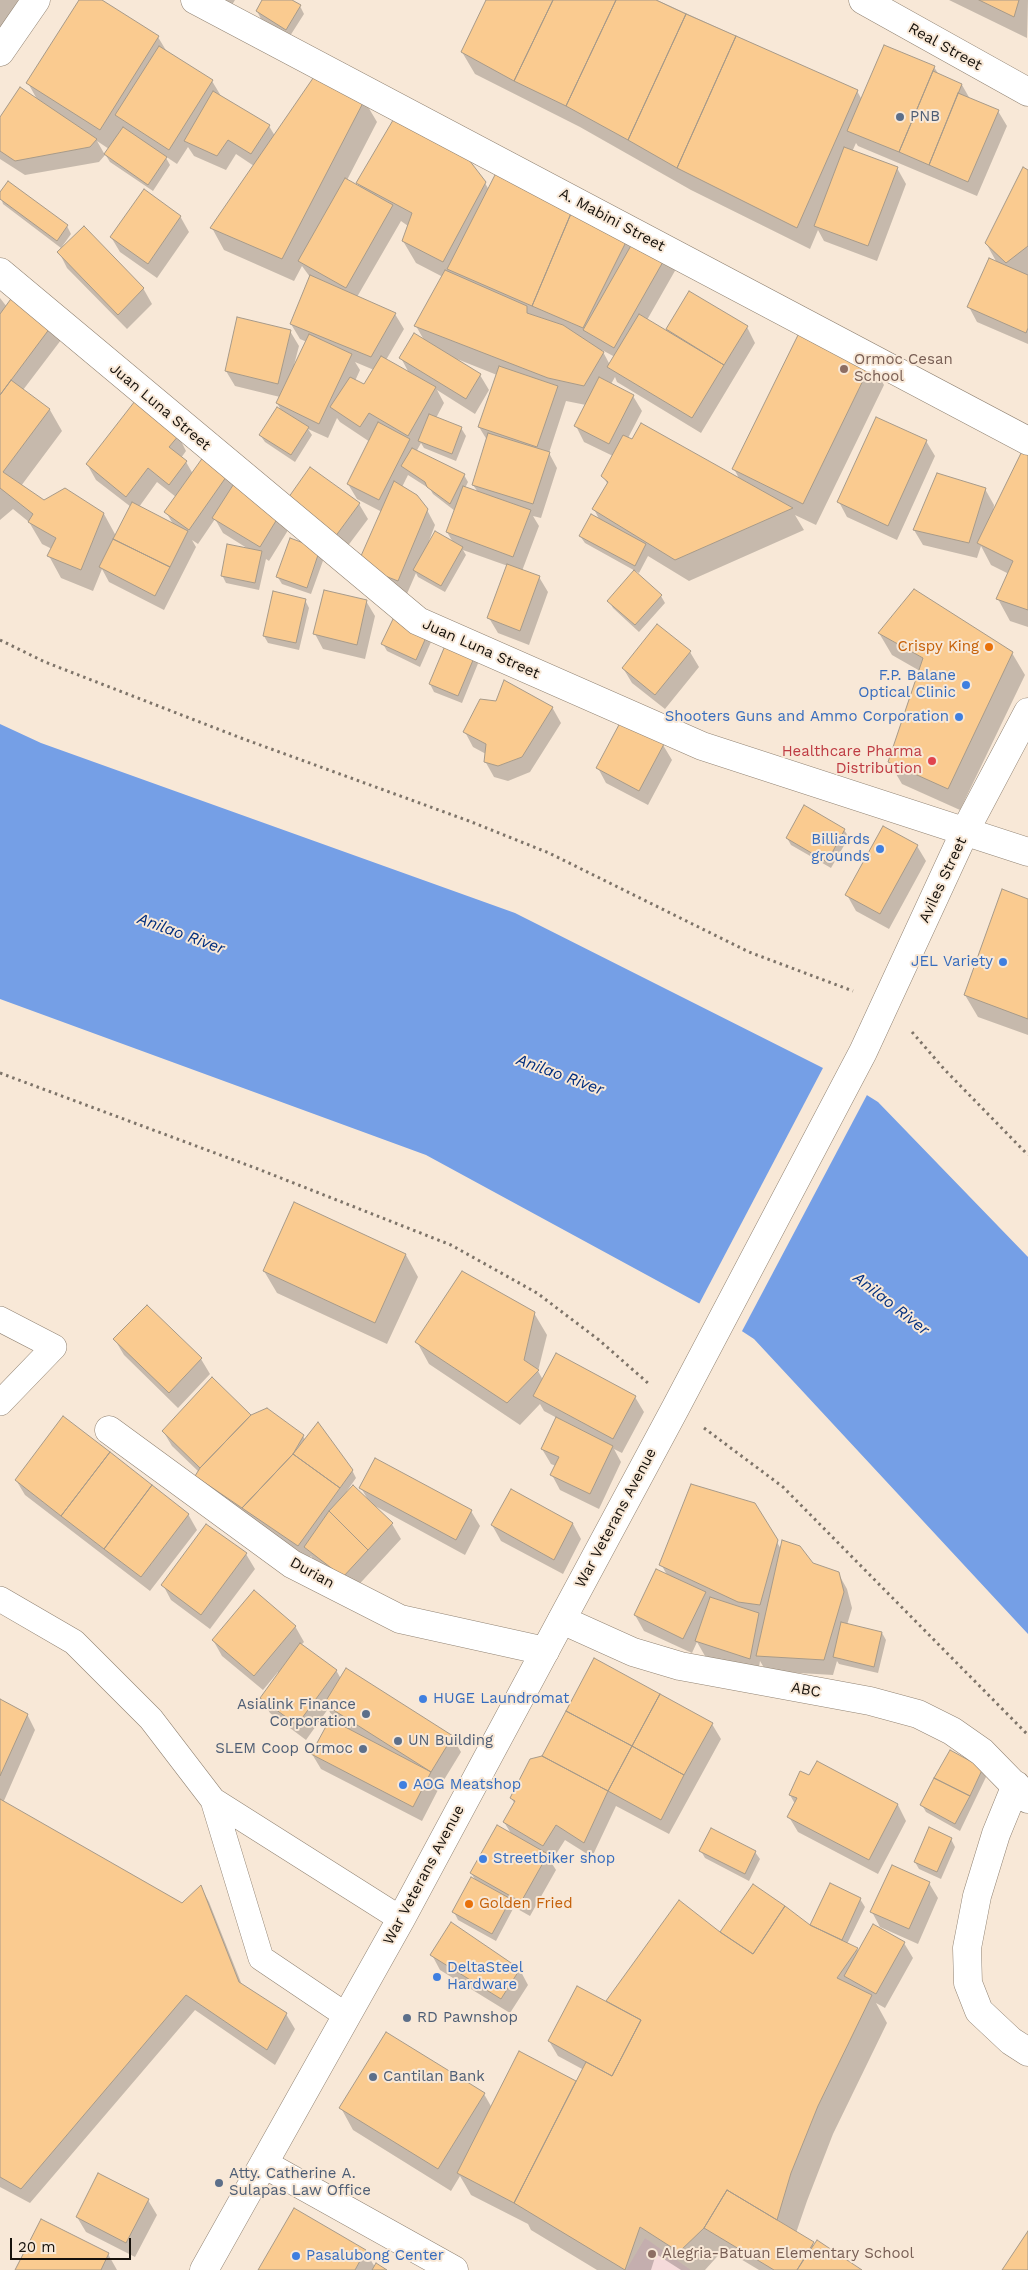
<!DOCTYPE html>
<style>
body{margin:0}
#map{position:relative;width:1028px;height:2270px;overflow:hidden;background:#f8e8d7;font-family:"Work Sans",sans-serif}
canvas{display:block}
.scale{position:absolute;left:10px;top:2238px;width:121px;height:22px;box-sizing:border-box;border:2px solid #17120c;border-top:0;padding-left:6px;font-size:15px;line-height:18px;white-space:nowrap;color:#17120c;-webkit-text-stroke:4px #f8e8d7;paint-order:stroke}
</style>
<div id="map">
<canvas width="1028" height="2270"></canvas>
<div class="scale">20 m</div>
</div>
<script>
const c = document.querySelector('canvas').getContext('2d');
c.lineJoin = 'round';
function paint(path, color) { c.fillStyle = color; c.fill(path, 'evenodd'); }
const shape = rows => new Path2D(rows.map(r => 'M' + r).join(''));
function trace(path, color, width, dash) { c.strokeStyle = color; c.lineWidth = width; c.lineCap = dash ? 'butt' : 'round'; c.setLineDash(dash || []); c.stroke(path); }
function write(font, color, halo, rows, align = 'center') {
  c.font = font + ' "Work Sans",sans-serif'; c.lineWidth = 4; c.setLineDash([]); c.textBaseline = 'middle'; c.strokeStyle = halo; c.fillStyle = color; for (const [text, x, y, turn = 0] of rows) {
    c.save(); c.translate(x, y); c.rotate((+turn || 0) * Math.PI / 180); c.textAlign = isNaN(turn) ? turn : align; if (halo) c.strokeText(text, 0, 0); c.fillText(text, 0, 0); c.restore();
  }
}
paint(shape([
 [645,2238,691,2270,626,2270]
]), '#f5dada');
paint(shape([
 [0,724,41,743,515,913,825,1069,878,1102,1028,1257,1028,1634,754,1339,702,1305,426,1155,0,999]
]), '#759fe6');
paint(shape([
 [824,1066,868,1093,741,1333,698,1306]
]), '#f8e8d7');
paint(shape([
 [0,0,29,0,0,37],
 [80,0,100,0,158,37,167,52,212,81,221,96,269,126,275,136,364,100,377,122,347,180,361,188,358,183,485,183,489,190,498,173,676,269,647,320,666,331,690,293,747,327,755,343,701,433,617,382,615,377,611,384,633,396,642,411,628,438,740,480,734,469,871,363,884,385,816,525,795,515,804,530,689,581,648,556,639,573,585,543,580,536,600,521,594,509,608,485,603,476,613,456,584,442,576,426,586,405,566,401,549,453,557,468,541,518,533,516,539,526,522,571,539,577,548,592,529,645,498,633,489,618,508,566,463,550,466,555,445,592,418,577,416,573,406,596,367,580,382,512,357,499,348,484,370,442,340,422,337,418,328,438,308,429,312,435,295,462,265,442,260,435,282,412,277,403,280,397,235,386,226,371,290,331,299,346,294,365,307,342,300,339,291,324,310,277,302,266,294,281,224,250,212,228,254,166,236,154,226,170,194,156,188,147,177,164,165,156,170,165,153,191,110,162,105,154,109,149,97,141,105,155,99,162,25,175,0,159,0,119,38,101,28,83],
 [401,221,408,226,403,241,416,263,443,277,416,326,424,340,401,358,409,373,386,360,404,329,395,314,357,297],
 [602,350,615,357,610,365],
 [457,359,497,375,479,427,487,440,473,485,478,492,465,488,468,482,464,475,416,452,421,443,424,448,456,461,466,436,461,428,436,418,444,403,437,390,475,414,489,390,480,375],
 [355,362,374,370,364,385,355,381,360,370],
 [408,475,430,489,433,494,455,511,447,532,454,544,429,541,435,525,427,510,402,487],
 [204,0,235,0,227,13],
 [264,0,290,0,300,6,304,14,290,36,261,19,257,11],
 [487,0,657,0,857,91,862,100,934,67,939,75,962,85,970,99,998,111,1007,126,977,196,858,146,856,143,852,152,897,168,906,184,877,261,824,241,818,230,810,249,691,190,580,127,475,74,462,52],
 [949,0,1028,0,1027,38],
 [1028,172,1028,344,977,322,969,307,997,263,986,243],
 [9,183,67,226,71,234,61,248,3,204,0,194],
 [180,216,189,232,157,278,120,252,111,237],
 [59,252,143,288,152,304,127,329,67,268],
 [0,298,7,307,14,298,61,340,23,390,50,410,62,431,21,486,44,502,104,514,116,536,131,507,96,480,87,464,178,435,186,451,181,458,186,462,193,474,207,454,290,527,269,561,266,559,259,590,226,583,222,575,250,550,223,533,215,519,198,544,192,540,196,547,164,610,109,582,102,569,93,591,61,578,49,556,52,549,42,544,29,522,13,509,0,520],
 [157,482,176,497,166,512,173,524,139,507],
 [926,441,935,456,897,540,847,517,839,502],
 [1028,448,1028,627,1010,621,998,599,1009,574,991,565,981,546,977,558,923,545,914,530,985,489,994,505,993,513],
 [359,504,368,519,344,551,296,517],
 [291,540,324,558,311,594,282,584,277,576],
 [661,596,665,603,639,632,613,608,609,601],
 [305,600,309,608,299,650,268,643,264,636],
 [366,601,375,616,365,659,323,649,315,634],
 [394,619,431,642,420,667,387,651,383,644],
 [879,633,1012,653,1025,675,960,810,902,784,889,762,920,671,892,655],
 [448,642,479,661,462,703,434,692,430,684],
 [690,652,699,667,665,709,632,683,623,668],
 [552,707,561,723,530,772,508,781,494,777,485,761,486,754,473,747,465,732],
 [663,745,672,760,648,805,606,783,598,768],
 [844,830,849,837,831,868,791,845,787,838],
 [917,846,926,861,889,929,856,911,847,895],
 [1028,900,1028,1035,978,1017,965,995],
 [406,1255,418,1277,387,1344,277,1293,264,1271],
 [147,1306,201,1359,210,1374,178,1408,124,1355,115,1340],
 [534,1313,547,1335,538,1371,543,1380,635,1397,644,1412,622,1453,614,1449,621,1462,599,1509,560,1490,552,1475,556,1466,551,1464,542,1449,557,1418,544,1411,540,1404,520,1425,429,1364,417,1342],
 [251,1416,303,1436,305,1440,352,1470,356,1478,347,1491,348,1492,367,1498,361,1488,471,1511,480,1526,465,1555,375,1506,392,1524,401,1539,352,1592,314,1562,311,1556,307,1561,206,1491,197,1476,199,1472,172,1446,163,1431],
 [16,1480,188,1514,197,1530,150,1591,25,1495],
 [511,1491,573,1524,581,1539,563,1574,501,1541,492,1525],
 [754,1504,781,1549,812,1564,838,1573,847,1589,852,1608,847,1625,882,1633,886,1640,878,1673,839,1664,837,1661,833,1675,766,1671,760,1661,758,1673,705,1656,697,1642,692,1653,644,1631,635,1615,667,1575,661,1564],
 [246,1554,255,1569,210,1629,171,1600,163,1585],
 [295,1626,304,1642,301,1645,336,1670,341,1679,347,1670,452,1737,461,1752,439,1788,422,1821,321,1769,312,1754,343,1725,334,1719,328,1709,306,1740,270,1713,261,1698,280,1673,278,1672,263,1690,222,1656,213,1640],
 [0,1700,27,1714,35,1730,3,1803,182,1904,201,1887,209,1902,242,1985,286,2014,295,2029,275,2065,195,2010,30,2203,0,2187],
 [712,1724,721,1739,669,1834,616,1806,592,1857,565,1840,551,1862,556,1870,530,1916,514,1907,496,1941,458,1920,454,1912,476,1881,471,1873,512,1835,504,1822,515,1804,511,1798],
 [818,1762,898,1805,906,1821,878,1874,798,1832,789,1817,795,1804,790,1795,810,1777],
 [982,1769,986,1777,960,1831,926,1812,922,1805],
 [951,1839,955,1847,941,1879,919,1869,915,1862],
 [701,1851,755,1852,760,1859,749,1881,705,1858],
 [929,1883,938,1898,918,1944,880,1927,872,1912],
 [860,1899,865,1907,847,1944,857,1949,859,1952,904,1943,913,1958,885,2008,876,2003,887,2023,833,2134,807,2201,796,2233,815,2246,859,2270,759,2270,724,2249,705,2270,681,2270,656,2254,651,2270,597,2270,531,2230,528,2224,471,2195,460,2176,451,2191,353,2130,341,2108,484,2094,492,2108,575,2082,576,2084,584,2070,558,2056,549,2041,610,2005,608,2001,720,1934,812,1927,812,1925],
 [632,2013,647,2022,646,2024,632,2016],
 [451,1924,520,1970,528,1985,510,2013,440,1970,432,1955],
 [148,2200,157,2215,135,2257,86,2232,77,2217],
 [365,2251,375,2267,385,2270,259,2270],
 [108,2254,117,2270,16,2270]
]), '#0003');
const building = shape([
 [79,0,102,0,159,36,100,130,26,83,79,0],
 [262,0,292,0,301,5,286,30,256,11,262,0],
 [486,0,553,0,514,81,461,52,486,0],
 [553,0,616,0,566,106,514,81,553,0],
 [616,0,656,0,686,14,628,140,566,106,616,0],
 [979,0,1019,0,1014,17,979,0],
 [686,14,736,36,677,168,628,140,686,14],
 [736,36,858,90,797,228,677,168,736,36],
 [884,45,935,66,899,152,847,131,884,45],
 [159,46,213,80,169,150,115,115,159,46],
 [320,68,365,99,282,259,210,228,320,68],
 [933,71,962,84,929,165,899,152,933,71],
 [20,87,97,139,90,147,15,161,0,151,0,117,20,87],
 [213,91,270,125,251,154,228,140,217,156,184,141,213,91],
 [958,93,999,110,968,182,929,165,958,93],
 [399,110,456,143,486,182,443,262,402,241,412,213,356,183,399,110],
 [123,127,167,157,148,185,104,154,123,127],
 [844,147,898,167,868,246,814,226,844,147],
 [1023,167,1028,170,1028,246,1006,263,985,243,1023,167],
 [497,171,575,204,532,306,447,269,497,171],
 [345,178,393,205,346,288,298,261,345,178],
 [8,181,68,225,57,241,0,199,0,192,8,181],
 [144,189,181,216,148,264,110,237,144,189],
 [575,204,631,232,583,328,532,306,575,204],
 [84,226,144,288,118,315,57,252,84,226],
 [637,235,668,253,614,348,583,330,637,235],
 [989,258,1028,275,1028,328,1026,333,967,307,989,258],
 [445,270,527,306,527,313,563,325,604,352,584,386,548,378,414,326,445,270],
 [310,275,396,313,371,357,290,324,310,275],
 [689,291,748,326,724,365,666,329,689,291],
 [13,296,53,324,0,395,0,314,13,296],
 [639,314,724,365,692,418,607,367,639,314],
 [237,317,291,330,278,384,225,371,237,317],
 [802,327,872,362,803,504,732,469,802,327],
 [414,333,481,374,466,399,399,358,414,333],
 [309,334,352,354,319,424,276,403,309,334],
 [381,356,436,387,408,436,369,413,360,427,330,407,350,377,364,384,381,356],
 [499,366,558,386,537,447,478,427,499,366],
 [599,377,634,395,609,444,574,426,599,377],
 [11,380,50,409,3,472,44,500,65,488,104,513,81,570,47,556,56,538,28,522,33,514,0,488,0,395,11,380],
 [135,401,179,435,169,447,187,461,169,485,148,468,126,497,86,464,135,401],
 [277,407,309,427,291,455,259,435,277,407],
 [429,414,462,427,452,454,418,441,429,414],
 [876,417,927,440,888,526,837,502,876,417],
 [378,422,410,439,379,500,347,484,378,422],
 [641,423,793,508,675,560,592,509,608,482,601,476,623,435,632,439,641,423],
 [488,433,550,452,533,504,472,485,488,433],
 [1025,445,1028,447,1028,610,996,599,1013,561,977,543,1025,445],
 [412,448,465,474,450,504,427,487,425,482,401,466,412,448],
 [206,453,231,470,189,530,164,512,206,453],
 [310,467,360,503,335,537,286,501,310,467],
 [937,473,986,488,969,543,913,530,937,473],
 [394,481,417,495,428,509,398,581,357,565,394,481],
 [235,482,282,511,260,547,212,518,235,482],
 [463,486,531,510,513,557,446,532,463,486],
 [132,502,188,531,170,567,113,539,132,502],
 [591,514,646,544,635,566,579,536,591,514],
 [435,531,463,547,441,586,413,570,435,531],
 [290,538,320,549,307,588,276,577,290,538],
 [113,539,170,567,155,596,99,567,113,539],
 [227,544,262,551,255,583,221,576,227,544],
 [507,564,540,576,520,631,487,618,507,564],
 [634,570,662,595,635,625,607,601,634,570],
 [914,589,1013,652,948,789,888,762,923,658,878,633,914,589],
 [324,590,367,600,357,645,313,634,324,590],
 [273,591,306,599,296,643,263,636,273,591],
 [394,617,428,633,416,660,381,644,394,617],
 [657,624,691,651,655,695,622,668,657,624],
 [447,641,476,653,458,696,429,684,447,641],
 [504,680,553,707,522,757,498,766,484,762,486,744,463,732,480,699,496,701,504,680],
 [621,721,664,744,639,791,596,768,621,721],
 [804,805,845,829,827,862,786,838,804,805],
 [883,826,918,845,880,914,845,895,883,826],
 [1002,889,1028,899,1028,1019,964,995,1002,889],
 [294,1202,406,1254,375,1323,263,1271,294,1202],
 [462,1271,535,1312,524,1360,539,1370,507,1403,415,1342,462,1271],
 [147,1305,202,1358,169,1393,113,1339,147,1305],
 [556,1353,636,1396,613,1439,533,1396,556,1353],
 [212,1377,251,1415,200,1468,162,1431,212,1377],
 [267,1408,304,1435,293,1454,242,1508,195,1476,200,1468,251,1415,267,1408],
 [63,1416,110,1452,61,1516,15,1480,63,1416],
 [556,1417,613,1446,590,1494,550,1475,559,1457,541,1449,556,1417],
 [318,1422,353,1470,340,1488,293,1454,318,1422],
 [110,1452,152,1485,104,1549,61,1516,110,1452],
 [293,1454,340,1488,298,1546,242,1508,293,1454],
 [375,1458,472,1510,456,1540,359,1488,375,1458],
 [691,1484,755,1503,778,1540,760,1605,738,1602,659,1565,691,1484],
 [152,1485,189,1514,141,1577,104,1549,152,1485],
 [353,1485,393,1523,368,1550,329,1511,353,1485],
 [511,1489,573,1523,554,1560,491,1525,511,1489],
 [329,1511,368,1550,343,1577,304,1547,329,1511],
 [206,1524,247,1553,201,1615,161,1585,206,1524],
 [782,1540,800,1546,813,1563,839,1572,844,1592,824,1660,756,1656,782,1540],
 [656,1569,706,1592,683,1639,634,1615,656,1569],
 [254,1590,296,1626,254,1676,212,1640,254,1590],
 [710,1597,759,1613,750,1659,695,1641,710,1597],
 [841,1622,882,1632,874,1667,833,1657,841,1622],
 [300,1643,337,1670,297,1725,260,1698,300,1643],
 [594,1658,660,1694,632,1746,566,1711,594,1658],
 [346,1668,453,1736,431,1772,324,1704,346,1668],
 [660,1694,713,1723,684,1775,632,1746,660,1694],
 [0,1699,28,1714,0,1776,0,1699],
 [566,1711,632,1746,608,1791,542,1756,566,1711],
 [330,1719,431,1772,413,1807,311,1754,330,1719],
 [632,1746,684,1775,661,1820,608,1791,632,1746],
 [950,1750,983,1768,970,1796,934,1778,950,1750],
 [542,1756,608,1791,584,1843,556,1825,543,1846,503,1822,515,1801,510,1798,530,1759,542,1756],
 [817,1761,898,1804,869,1860,787,1817,797,1798,789,1795,800,1771,809,1775,817,1761],
 [934,1778,970,1796,955,1824,920,1805,934,1778],
 [0,1799,182,1903,201,1885,239,1982,287,2013,267,2050,186,1995,21,2189,0,2177,0,1799],
 [497,1825,548,1854,521,1902,470,1873,497,1825],
 [929,1827,952,1838,937,1872,914,1862,929,1827],
 [711,1828,756,1851,745,1874,699,1851,711,1828],
 [892,1865,930,1882,909,1929,870,1912,892,1865],
 [471,1877,511,1899,492,1934,452,1912,471,1877],
 [830,1883,861,1898,842,1940,810,1925,830,1883],
 [753,1884,785,1906,753,1954,720,1932,753,1884],
 [679,1900,720,1932,753,1954,785,1906,810,1925,858,1948,837,1978,872,1995,818,2106,791,2173,777,2220,727,2190,704,2228,679,2252,640,2227,625,2270,514,2203,586,2062,612,2076,641,2020,606,2001,679,1900],
 [451,1922,520,1969,501,1999,430,1955,451,1922],
 [873,1924,905,1942,876,1994,844,1976,873,1924],
 [577,1986,641,2020,612,2076,548,2041,577,1986],
 [386,2032,485,2093,438,2169,339,2108,386,2032],
 [519,2051,576,2081,514,2203,457,2173,519,2051],
 [98,2173,149,2199,126,2243,76,2217,98,2173],
 [727,2190,814,2242,797,2270,774,2270,704,2228,727,2190],
 [294,2208,366,2250,355,2270,258,2270,294,2208],
 [41,2219,109,2253,101,2270,15,2270,41,2219],
 [1028,2231,1028,2270,1002,2270,1028,2231],
 [817,2240,862,2270,797,2270,817,2240],
 [376,2263,387,2270,372,2270,376,2263]
]);
paint(building, '#facb90');
trace(building, '#a79a89', 1);
const lane = shape([
 [0,1319,54,1347,0,1403],
 [0,1599,74,1642,151,1719,213,1800,261,1958,347,2016],
 [213,1800,401,1919]
]);
const street = shape([
 [195,0,1028,441],
 [0,52,36,0],
 [0,272,418,621,702,746,1028,852],
 [109,1430,292,1564,400,1619,545,1651],
 [562,1620,633,1652,680,1666,870,1701,918,1714,952,1731,982,1752,1028,1799],
 [1016,1785,996,1834,977,1896,967,1948,968,1983,979,2011,1011,2041,1028,2052],
 [264,2164,454,2270]
]);
const secondary = shape([
 [204,2270,401,1919,676,1407,863,1052,965,831,1028,712]
]);
const highway = shape([
 [863,0,1028,92]
]);
trace(lane, '#918373', 26);
trace(street, '#918373', 29);
trace(secondary, '#918373', 29);
trace(highway, '#918373', 29);
trace(shape([
 [0,640,45,662,241,738,469,821,549,853,749,952,853,991],
 [912,1032,944,1069,1028,1155],
 [0,1073,258,1169,451,1245,537,1293,599,1340,649,1384],
 [704,1428,783,1487,1028,1735]
]), '#7e7469', 3, [2.5, 4]);
trace(lane, '#fff', 25);
trace(street, '#fff', 28);
trace(secondary, '#fff', 28);
trace(highway, '#fff', 28);
for (const [x, y, r, color] of [
 [900,117,5,"#5c6f8a"],
 [844,369,5,"#8d6e63"],
 [989,647,5,"#e8710a"],
 [966,685,5,"#3f7fe0"],
 [959,717,5,"#3f7fe0"],
 [932,761,5,"#e0444e"],
 [880,849,5,"#3f7fe0"],
 [1003,962,5,"#3f7fe0"],
 [423,1699,5,"#3f7fe0"],
 [366,1714,5,"#5c6f8a"],
 [398,1741,5,"#5c6f8a"],
 [363,1749,5,"#5c6f8a"],
 [403,1785,5,"#3f7fe0"],
 [483,1859,5,"#3f7fe0"],
 [469,1904,5,"#e8710a"],
 [437,1977,5,"#3f7fe0"],
 [407,2018,5,"#5c6f8a"],
 [373,2077,5,"#5c6f8a"],
 [219,2183,5,"#5c6f8a"],
 [652,2254,5,"#8d6e63"],
 [296,2256,5,"#3f7fe0"]
]) { const dot = new Path2D(); dot.arc(x, y, r, 0, 2 * Math.PI); c.fillStyle = color; c.fill(dot); trace(dot, '#f8e8d7', 2); }
write('15px', '#17120c', '#f8e8d7', [
 ["Real Street",945,47,29],
 ["A. Mabini Street",612,220,28],
 ["Juan Luna Street",160,407,40],
 ["Juan Luna Street",481,649,24],
 ["Aviles Street",943,880,-65],
 ["War Veterans Avenue",616,1518,-62],
 ["Durian",312,1573,29],
 ["ABC",806,1690,10],
 ["War Veterans Avenue",424,1875,-62]
]);
write('15px', '#4e5e75', '#f8e8d7', [
 ["PNB",910,117],
 ["Asialink Finance",356,1705,"right"],
 ["Corporation",356,1722,"right"],
 ["UN Building",408,1741],
 ["SLEM Coop Ormoc",353,1749,"right"],
 ["RD Pawnshop",417,2018],
 ["Cantilan Bank",383,2077],
 ["Atty. Catherine A.",229,2174],
 ["Sulapas Law Office",229,2191]
], 'left');
write('15px', '#785e54', '#f8e8d7', [
 ["Ormoc Cesan",854,360],
 ["School",854,377],
 ["Alegria-Batuan Elementary School",662,2254]
], 'left');
write('15px', '#c56008', '#f8e8d7', [
 ["Crispy King",979,647],
 ["Golden Fried",479,1904,"left"]
], 'right');
write('15px', '#366cbe', '#f8e8d7', [
 ["F.P. Balane",956,676,"right"],
 ["Optical Clinic",956,693,"right"],
 ["Shooters Guns and Ammo Corporation",949,717,"right"],
 ["Billiards",870,840,"right"],
 ["grounds",870,857,"right"],
 ["JEL Variety",993,962,"right"],
 ["HUGE Laundromat",433,1699],
 ["AOG Meatshop",413,1785],
 ["Streetbiker shop",493,1859],
 ["DeltaSteel",447,1968],
 ["Hardware",447,1985],
 ["Pasalubong Center",306,2256]
], 'left');
write('15px', '#be3a42', '#f8e8d7', [
 ["Healthcare Pharma",922,752],
 ["Distribution",922,769]
], 'right');
write('italic 16px', '#002e7e', '#f8e8d7', [
 ["Anilao River",181,934,20],
 ["Anilao River",560,1075,20],
 ["Anilao River",891,1304,38]
]);
</script>
